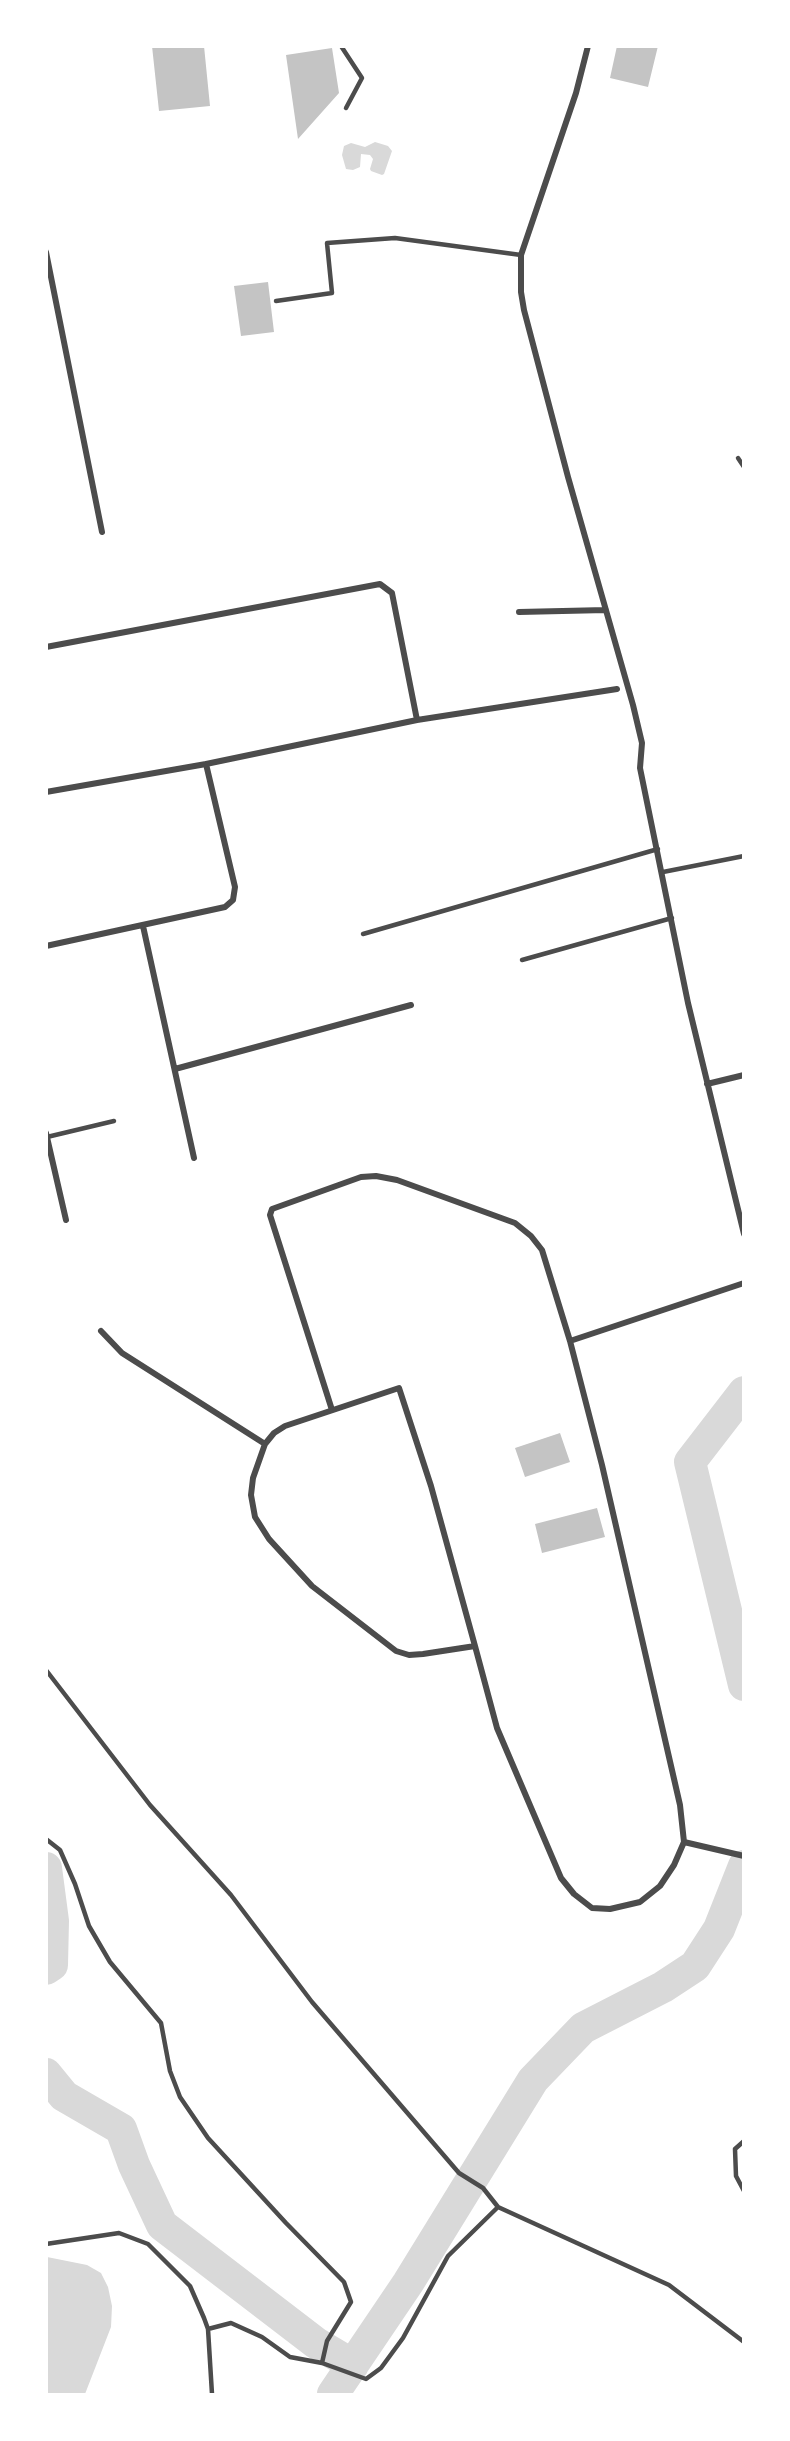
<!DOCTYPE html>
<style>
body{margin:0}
#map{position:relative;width:790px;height:2441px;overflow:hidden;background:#fff;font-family:"PT Sans Narrow",sans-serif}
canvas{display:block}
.frame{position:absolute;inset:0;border:48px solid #fff;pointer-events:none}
</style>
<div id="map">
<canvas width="790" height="2441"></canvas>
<div class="frame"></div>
</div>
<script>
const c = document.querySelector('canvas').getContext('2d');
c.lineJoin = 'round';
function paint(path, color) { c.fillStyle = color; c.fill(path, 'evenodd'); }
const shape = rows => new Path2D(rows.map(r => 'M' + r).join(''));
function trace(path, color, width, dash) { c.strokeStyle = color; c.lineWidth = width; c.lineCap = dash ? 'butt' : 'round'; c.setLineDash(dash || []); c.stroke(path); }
paint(shape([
 [375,142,388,146,392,151,384,174,382,175,371,171,370,169,373,159,370,155,361,154,360,167,353,170,346,169,342,155,344,146,351,143,365,147],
 [47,2257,87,2265,101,2273,108,2287,112,2306,111,2327,85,2394,47,2394]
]), '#d9d9d9');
trace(shape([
 [744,1392,690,1462,744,1685],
 [46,1868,53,1921,52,1965,46,1969],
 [46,2074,64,2096,121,2129,134,2165,162,2225,316,2343,353,2365],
 [333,2394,408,2283,533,2080,583,2028,663,1987,695,1966,719,1929,744,1866]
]), '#d9d9d9', 32);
paint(shape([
 [152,46,204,46,210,106,159,111],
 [617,46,658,46,648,87,610,78],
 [332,48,339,93,298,139,286,55],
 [268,282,274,332,241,336,234,286],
 [560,1433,570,1462,525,1477,515,1448],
 [597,1508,605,1537,542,1553,535,1524]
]), '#c4c4c4');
trace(shape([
 [341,46,362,78,346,108],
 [276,301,332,293,327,243,395,238,521,255],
 [738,458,744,467],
 [663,872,744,856],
 [363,934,658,849],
 [522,960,672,918],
 [47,1137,114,1121],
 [46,1670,150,1805,231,1895,312,2002,459,2173,483,2188,498,2207,669,2285,744,2342],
 [46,1839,60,1850,75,1884,89,1926,110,1962,161,2023,170,2071,180,2097,208,2138,286,2223,344,2282,351,2302,327,2341,322,2363,290,2357,262,2337,231,2323,208,2329],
 [744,2141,735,2149,736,2176,744,2191],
 [46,2244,119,2233,148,2244,190,2286,204,2318,208,2329,212,2394],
 [322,2363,366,2379,381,2368,403,2338,448,2256,498,2207]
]), '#4c4c4c', 4.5);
trace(shape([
 [588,46,576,93,521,255,521,292,524,310,568,477,633,705,642,743,640,768,688,1003,744,1234],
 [46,252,102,532],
 [519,612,606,610],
 [46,647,380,584,392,593,417,720],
 [46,792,206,764,417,720,617,689],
 [143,926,194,1158],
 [46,946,225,907,233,900,235,887,206,764],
 [175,1069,411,1005],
 [707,1084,744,1075],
 [46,1133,66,1220],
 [101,1331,122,1353,265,1444],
 [570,1341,744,1283],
 [332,1410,270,1215,272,1209,361,1177,376,1176,397,1180,515,1223,531,1236,542,1250,570,1341,602,1465,680,1805,684,1842,674,1865,660,1886,640,1902,610,1909,592,1908,574,1894,561,1878,497,1728,475,1646,431,1486,399,1388,285,1426,274,1433,265,1444,253,1478,251,1495,255,1517,269,1539,312,1586,396,1651,409,1655,423,1654,475,1646],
 [684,1842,744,1856]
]), '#4c4c4c', 6);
</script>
